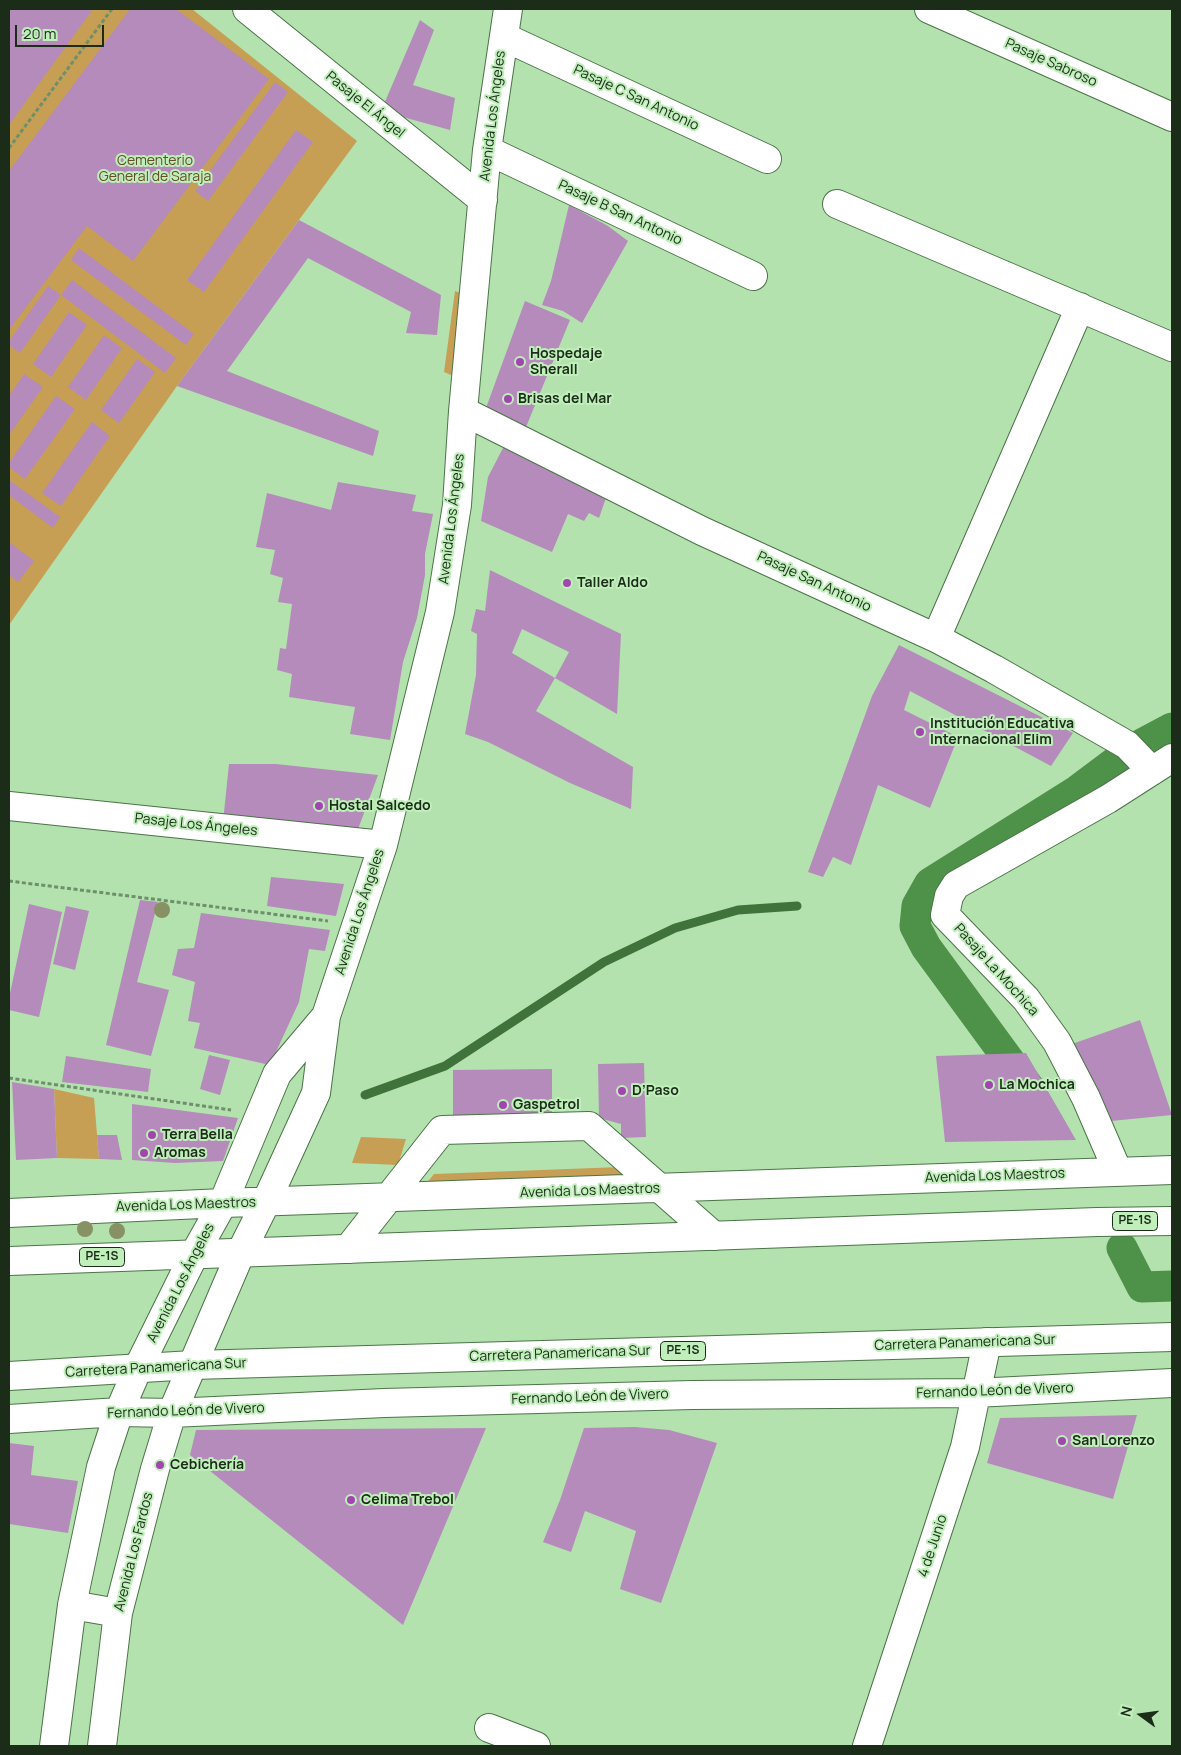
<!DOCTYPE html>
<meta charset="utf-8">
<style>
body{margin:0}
#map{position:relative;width:1181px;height:1755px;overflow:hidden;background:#b3e2af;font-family:Manrope,sans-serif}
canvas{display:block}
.frame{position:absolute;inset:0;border:10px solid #1b2d19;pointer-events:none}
.north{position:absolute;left:1116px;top:1690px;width:50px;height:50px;-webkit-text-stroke:4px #c0efbb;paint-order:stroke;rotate:284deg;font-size:14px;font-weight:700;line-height:20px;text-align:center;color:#1b2d19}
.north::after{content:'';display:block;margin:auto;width:18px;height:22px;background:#1b2d19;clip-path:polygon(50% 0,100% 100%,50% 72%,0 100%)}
.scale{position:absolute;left:15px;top:25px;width:89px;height:22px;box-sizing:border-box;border:2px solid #1b2d19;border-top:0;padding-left:6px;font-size:15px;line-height:18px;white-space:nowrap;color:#1b2d19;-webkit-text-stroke:4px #c0efbb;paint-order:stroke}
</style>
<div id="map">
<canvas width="1181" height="1755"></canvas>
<div class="frame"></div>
<div class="north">N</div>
<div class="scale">20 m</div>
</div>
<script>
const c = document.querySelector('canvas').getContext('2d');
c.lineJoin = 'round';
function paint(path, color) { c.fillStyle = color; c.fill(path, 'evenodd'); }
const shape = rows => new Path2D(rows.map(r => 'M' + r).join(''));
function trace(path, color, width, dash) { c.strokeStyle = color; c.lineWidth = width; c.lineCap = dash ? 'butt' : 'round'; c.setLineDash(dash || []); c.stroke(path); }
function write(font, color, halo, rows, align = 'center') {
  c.font = font + ' Manrope,sans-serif'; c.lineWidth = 4; c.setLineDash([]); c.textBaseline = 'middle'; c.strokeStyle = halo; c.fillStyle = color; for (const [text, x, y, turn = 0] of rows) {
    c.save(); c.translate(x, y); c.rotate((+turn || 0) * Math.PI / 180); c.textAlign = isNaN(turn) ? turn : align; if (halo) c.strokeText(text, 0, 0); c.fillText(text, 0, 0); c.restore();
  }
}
paint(shape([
 [9,9,192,9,357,141,177,386,9,625],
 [455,291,466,295,456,377,444,372],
 [54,1089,94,1098,99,1159,57,1158],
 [361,1137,406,1139,398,1165,352,1163],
 [621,1167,634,1180,425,1185,434,1174]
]), '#c69f54');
trace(shape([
 [365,1095,445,1066,604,962,675,928,738,910,797,906]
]), '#3f733b', 9);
trace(shape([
 [1142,744,1172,728],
 [1030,1089,926,947,915,926,917,906,930,883,1078,790,1118,760],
 [1122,1248,1142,1287,1172,1286]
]), '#4e9149', 31);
paint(shape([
 [9,9,93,9,9,125],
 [130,9,176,9,269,79,133,261,87,226,9,330,9,171],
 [420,20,434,30,413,85,455,98,450,130,381,111],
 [275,82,288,92,208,201,195,191],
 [296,130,313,142,204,292,187,280],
 [569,205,608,226,628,241,582,323,563,311,542,305,551,281],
 [299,220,441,295,437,335,406,333,411,312,308,258,227,371,379,431,373,456,177,386],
 [79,248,194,334,186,345,71,260],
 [72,280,176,358,165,373,61,295,20,353,9,345,9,341,48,286,61,295],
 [525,301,570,320,526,427,486,408],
 [69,312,87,325,51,377,33,364],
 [104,335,122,348,86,400,68,387],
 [137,359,155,372,119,423,101,410],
 [24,374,43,387,9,435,9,396],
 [56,396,75,409,25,479,9,467,9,463],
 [92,422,110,436,61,506,42,493],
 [504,446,608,492,599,518,589,513,584,521,568,514,552,552,481,521,488,477],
 [9,480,60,517,53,528,9,495],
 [338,482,416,495,412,511,433,514,425,554,425,575,417,618,403,662,390,740,350,734,355,707,289,697,292,674,277,670,280,648,286,649,292,604,278,602,283,578,270,574,275,550,256,547,267,493,331,510],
 [9,542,34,561,18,582,9,575],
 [490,570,621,634,617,714,555,678,536,711,633,767,631,809,570,783,488,742,465,734,476,675,477,634,471,631,476,609,485,611],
 [522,629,569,652,555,678,512,653],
 [899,645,1073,733,1051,766,910,691,904,710,958,737,930,808,878,785,851,865,833,857,823,877,808,872,872,696],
 [229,764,276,764,378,775,357,832,223,822],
 [271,877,344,884,336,916,267,906],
 [140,900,158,902,137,982,169,990,151,1056,106,1045],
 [29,904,62,912,39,1017,9,1010,9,998],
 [66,906,89,911,75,970,53,964],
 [201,913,330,930,325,951,309,949,299,1002,270,1065,194,1048,200,1023,188,1021,195,982,172,975,178,949,194,948],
 [1140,1020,1172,1115,1101,1122,1072,1044],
 [1026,1053,1076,1140,945,1142,936,1056],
 [209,1055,230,1060,220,1095,200,1089],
 [66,1056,151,1069,148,1092,62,1082],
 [644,1063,646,1137,621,1138,621,1124,599,1118,598,1064],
 [552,1069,552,1139,453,1140,453,1070],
 [12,1082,54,1089,57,1158,16,1160],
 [132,1104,238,1118,223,1161,175,1163,132,1160],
 [97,1135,117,1135,122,1160,99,1159],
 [1137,1415,1113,1499,987,1463,1000,1418],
 [635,1427,669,1430,717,1443,661,1603,620,1589,636,1531,585,1511,571,1552,543,1542,560,1500,584,1428],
 [486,1428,403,1625,190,1455,196,1430],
 [9,1443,34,1446,31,1475,78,1481,68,1533,9,1524]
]), '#b58bbb');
const minor = shape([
 [247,9,483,200],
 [929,9,1172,117],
 [504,37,767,159],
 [487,150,753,276],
 [837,204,1172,347],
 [463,411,702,531,936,638,994,669,1127,745,1152,771],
 [936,638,1080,307],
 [9,806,383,845],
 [1118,1172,1086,1098,1057,1042,1026,999,945,915,949,896,956,885,1108,799,1172,758],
 [9,1213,223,1203,1172,1170],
 [348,1249,442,1130,589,1126,714,1236],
 [9,1419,119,1412,172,1413,384,1403,692,1395,975,1393,1172,1383],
 [72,1605,118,1613],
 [489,1728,536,1746],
 [54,1746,72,1605,101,1467,119,1412,138,1368,195,1253,223,1203,277,1074,326,1016],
 [102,1746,118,1613,155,1469,172,1413,241,1252,266,1202,316,1093,326,1016,383,845,440,612,457,505,463,411,487,150,508,9],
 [867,1746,965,1447,987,1342]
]);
const highway = shape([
 [9,1261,1097,1222,1172,1221],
 [9,1376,193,1365,1172,1337]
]);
trace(minor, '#4b7447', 30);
trace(highway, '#4b7447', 30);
trace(shape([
 [9,148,112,9],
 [9,881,328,921],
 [9,1078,231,1110]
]), '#6d8f6a', 3, [4, 2.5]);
trace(minor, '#fff', 28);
trace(highway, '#fff', 28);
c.fillStyle = '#879164';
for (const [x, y] of [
 [162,910],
 [85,1229],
 [117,1231]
]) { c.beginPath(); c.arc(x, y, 8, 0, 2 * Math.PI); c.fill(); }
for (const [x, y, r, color] of [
 [520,362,5,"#a145af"],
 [508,399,5,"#a145af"],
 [567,583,5,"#a145af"],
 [920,732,5,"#a145af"],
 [319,806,5,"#a145af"],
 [989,1085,5,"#a145af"],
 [622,1091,5,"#a145af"],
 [503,1105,5,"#a145af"],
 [152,1135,5,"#a145af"],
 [144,1153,5,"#a145af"],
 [1062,1441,5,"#a145af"],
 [160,1465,5,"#a145af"],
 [351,1500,5,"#a145af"]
]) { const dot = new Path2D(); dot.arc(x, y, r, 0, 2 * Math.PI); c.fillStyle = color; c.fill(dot); trace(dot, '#c0efbb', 2); }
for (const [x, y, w] of [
 [1135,1221,45],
 [102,1257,45],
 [683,1351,45]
]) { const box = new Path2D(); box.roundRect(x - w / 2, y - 9.5, w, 19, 4); c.fillStyle = '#c0efbb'; c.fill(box); trace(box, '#1b2d19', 1); }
write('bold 12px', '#1b2d19', null, [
 ["PE-1S",1135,1221],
 ["PE-1S",102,1257],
 ["PE-1S",683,1351]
]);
write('14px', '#1b2d19', '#c0efbb', [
 ["Pasaje Sabroso",1051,63,24],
 ["Pasaje C San Antonio",636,98,25],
 ["Pasaje El Ángel",365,105,39],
 ["Avenida Los Ángeles",493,116,-83],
 ["Pasaje B San Antonio",620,213,25],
 ["Avenida Los Ángeles",452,519,-83],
 ["Pasaje San Antonio",814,582,25],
 ["Pasaje Los Ángeles",196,825,6],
 ["Avenida Los Ángeles",360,912,-72],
 ["Pasaje La Mochica",996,970,48],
 ["Avenida Los Maestros",995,1176,-2],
 ["Avenida Los Maestros",590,1191,-2],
 ["Avenida Los Maestros",186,1205,-2],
 ["Avenida Los Ángeles",181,1283,-63],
 ["Carretera Panamericana Sur",965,1343,-2],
 ["Carretera Panamericana Sur",560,1354,-2],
 ["Carretera Panamericana Sur",156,1368,-3],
 ["Fernando León de Vivero",995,1391,-2],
 ["Fernando León de Vivero",590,1397,-2],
 ["Fernando León de Vivero",186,1411,-2],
 ["4 de Junio",933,1546,-72],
 ["Avenida Los Fardos",134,1552,-76]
]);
write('14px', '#634f27', '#c0efbb', [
 ["Cementerio",155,161],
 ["General de Saraja",155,177]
]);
write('bold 14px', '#1b2d19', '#c0efbb', [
 ["Hospedaje",530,354],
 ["Sherall",530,370],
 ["Brisas del Mar",518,399],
 ["Taller Aldo",577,583],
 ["Institución Educativa",930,724],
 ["Internacional Elim",930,740],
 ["Hostal Salcedo",329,806],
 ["La Mochica",999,1085],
 ["D’Paso",632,1091],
 ["Gaspetrol",513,1105],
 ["Terra Bella",162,1135],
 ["Aromas",154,1153],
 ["San Lorenzo",1072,1441],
 ["Cebichería",170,1465],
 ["Celima Trebol",361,1500]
], 'left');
</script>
